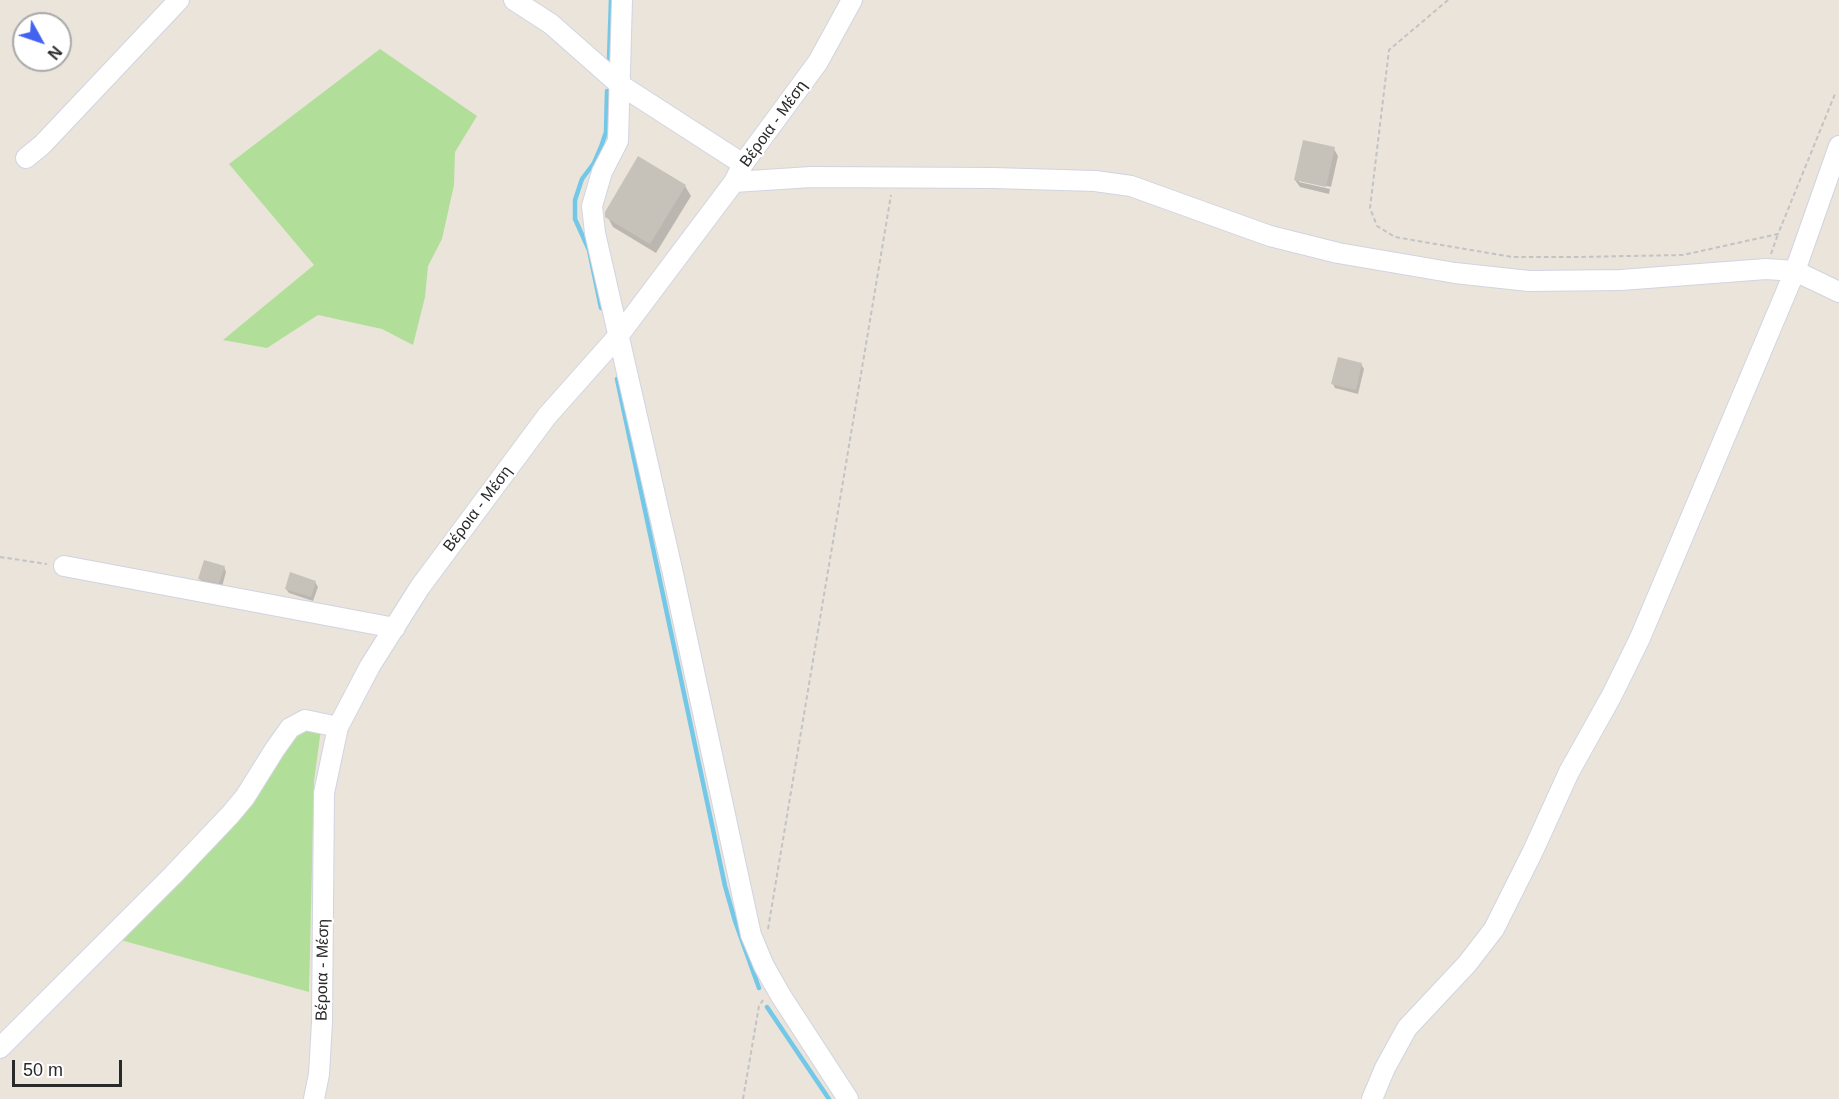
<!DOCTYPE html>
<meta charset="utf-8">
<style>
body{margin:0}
#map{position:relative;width:1839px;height:1099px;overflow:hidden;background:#eae4db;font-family:Helvetica,sans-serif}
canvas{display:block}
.north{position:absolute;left:12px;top:12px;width:60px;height:60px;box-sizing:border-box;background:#fff;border:2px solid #a9a9a9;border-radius:50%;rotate:130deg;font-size:16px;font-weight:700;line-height:24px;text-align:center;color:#292929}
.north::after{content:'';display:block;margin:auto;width:21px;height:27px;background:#4262f0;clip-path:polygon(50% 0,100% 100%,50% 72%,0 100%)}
.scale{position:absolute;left:12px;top:1060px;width:110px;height:27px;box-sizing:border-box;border:3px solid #292929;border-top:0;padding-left:8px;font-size:18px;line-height:21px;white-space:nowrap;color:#292929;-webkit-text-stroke:4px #fff;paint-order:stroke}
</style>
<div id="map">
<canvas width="1839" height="1099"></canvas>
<div class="north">N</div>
<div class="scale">50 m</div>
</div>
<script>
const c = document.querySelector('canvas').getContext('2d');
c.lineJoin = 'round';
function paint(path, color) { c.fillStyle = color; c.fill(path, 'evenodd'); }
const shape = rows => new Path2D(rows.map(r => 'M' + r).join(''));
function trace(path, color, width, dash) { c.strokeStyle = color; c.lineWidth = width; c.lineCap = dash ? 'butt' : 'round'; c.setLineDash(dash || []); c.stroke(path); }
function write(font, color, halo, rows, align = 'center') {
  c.font = font + ' Helvetica,sans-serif'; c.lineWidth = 4.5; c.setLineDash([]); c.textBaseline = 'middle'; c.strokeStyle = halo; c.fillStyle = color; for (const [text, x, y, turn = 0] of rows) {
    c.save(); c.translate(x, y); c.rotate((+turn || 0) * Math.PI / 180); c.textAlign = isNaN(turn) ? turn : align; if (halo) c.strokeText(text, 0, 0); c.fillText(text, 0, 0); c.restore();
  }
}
paint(shape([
 [380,49,477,116,455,152,454,185,442,239,428,266,425,297,413,345,382,329,318,315,267,348,223,340,314,265,229,164],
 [304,725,321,729,314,781,309,992,117,939,255,791]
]), '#b1df9a');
paint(shape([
 [1334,149,1338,156,1331,187,1299,179,1299,182,1330,189,1329,194,1300,187,1295,180],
 [685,186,691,196,656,253,613,227,607,216],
 [1361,364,1364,369,1358,394,1335,388,1333,384],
 [224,567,226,572,222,587,202,583,200,579],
 [315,582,318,587,313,601,289,593,286,589]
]), '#0003');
trace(shape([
 [609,59,611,0],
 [601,308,589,250,575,219,575,200,582,179,594,163,601,147,606,132,607,91],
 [617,379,725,886,735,921,759,988],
 [767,1007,829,1099]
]), '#73c8e8', 4.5);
paint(shape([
 [1303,140,1335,147,1326,187,1294,180],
 [638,156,686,185,650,244,605,217,605,212],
 [1338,357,1362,363,1356,390,1331,384],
 [204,560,225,566,219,583,198,579],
 [290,572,316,581,311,597,285,589]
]), '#c6c2ba');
const minor = shape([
 [514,0,551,24,619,84,743,164],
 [622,0,618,141,602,172,592,206,595,233,672,569,751,935,764,966,781,996,848,1099],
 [26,158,42,145,179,0],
 [734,182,811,177,993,178,1095,181,1131,186,1270,236,1338,253,1455,273,1529,281,1621,280,1766,269,1795,271,1839,292],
 [64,566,395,628],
 [0,1048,173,875,230,815,245,797,275,749,290,728,305,720,338,727],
 [314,1099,319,1074,322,1022,324,793,338,727,370,666,420,587,547,416,619,335,734,182,743,164,818,62,852,0],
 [1372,1099,1385,1068,1407,1028,1467,964,1494,929,1533,851,1569,772,1612,695,1640,638,1795,271,1839,146]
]);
trace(minor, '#d1d4e1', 22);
trace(shape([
 [1448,0,1389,50,1370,208,1377,226,1395,237,1512,257,1577,257,1683,255,1778,234,1835,94],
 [1771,254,1778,234],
 [0,557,47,564],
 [768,929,891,195],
 [743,1099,759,1006,763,1000]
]), '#c3c3c3', 2, [4.5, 3]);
trace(minor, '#fff', 20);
write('16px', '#292929', '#fff', [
 ["Βέροια - Μέση",774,124,-54],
 ["Βέροια - Μέση",478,509,-53],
 ["Βέροια - Μέση",323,970,-89]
]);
</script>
